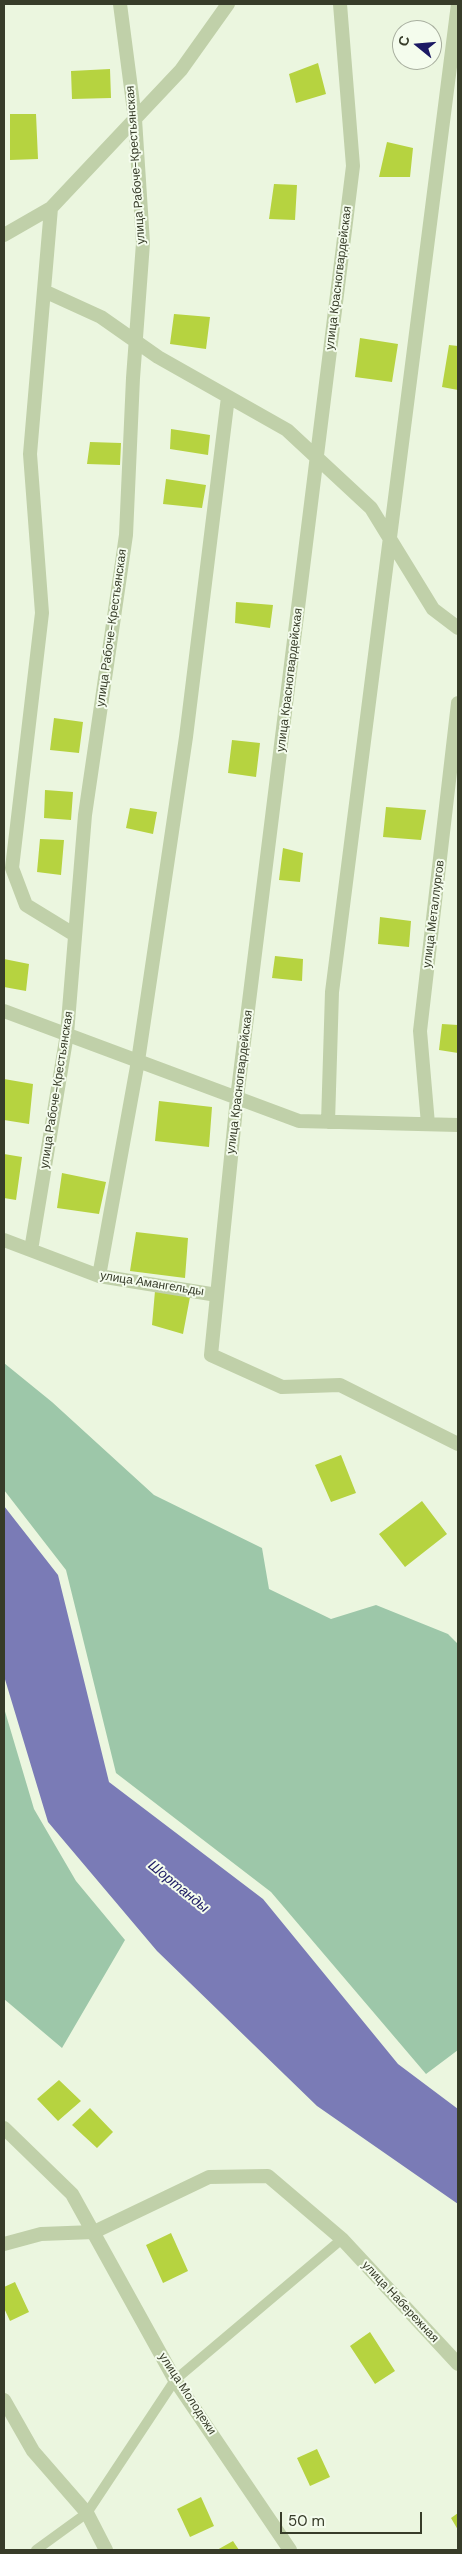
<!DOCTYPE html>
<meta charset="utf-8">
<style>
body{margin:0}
#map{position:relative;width:462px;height:2554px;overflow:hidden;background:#ebf6df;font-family:"DM Sans",sans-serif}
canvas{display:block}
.frame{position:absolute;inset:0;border:5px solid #373c29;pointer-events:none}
.north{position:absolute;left:392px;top:20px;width:50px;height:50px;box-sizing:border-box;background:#f4fced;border:1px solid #a8af9f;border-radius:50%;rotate:287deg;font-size:14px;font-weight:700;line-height:20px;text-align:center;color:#373c29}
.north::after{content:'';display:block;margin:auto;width:18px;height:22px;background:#1b1963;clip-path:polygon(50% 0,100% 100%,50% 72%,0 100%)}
.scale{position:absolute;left:280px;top:2512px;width:142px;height:22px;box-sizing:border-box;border:2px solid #373c29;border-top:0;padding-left:6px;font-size:15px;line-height:18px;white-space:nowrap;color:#373c29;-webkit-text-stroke:4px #f4fced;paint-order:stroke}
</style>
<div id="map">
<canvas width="462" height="2554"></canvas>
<div class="frame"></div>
<div class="north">С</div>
<div class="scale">50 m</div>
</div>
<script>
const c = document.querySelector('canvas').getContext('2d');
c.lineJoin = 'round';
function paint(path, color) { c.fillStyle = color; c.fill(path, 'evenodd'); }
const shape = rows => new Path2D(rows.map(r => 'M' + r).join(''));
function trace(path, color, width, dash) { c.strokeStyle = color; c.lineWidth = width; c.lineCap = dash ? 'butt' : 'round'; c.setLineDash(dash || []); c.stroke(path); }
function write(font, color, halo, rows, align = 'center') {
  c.font = font + ' "DM Sans",sans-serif'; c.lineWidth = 4; c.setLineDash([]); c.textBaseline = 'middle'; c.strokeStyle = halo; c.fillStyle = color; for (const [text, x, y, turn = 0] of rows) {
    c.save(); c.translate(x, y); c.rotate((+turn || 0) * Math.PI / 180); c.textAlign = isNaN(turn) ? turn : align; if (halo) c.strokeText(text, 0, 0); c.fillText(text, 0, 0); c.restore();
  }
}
paint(shape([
 [4,1363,52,1402,154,1495,262,1548,269,1589,331,1619,376,1605,448,1634,458,1644,458,2050,426,2074,271,1892,116,1773,66,1570,4,1490],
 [4,1708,34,1809,76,1881,125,1940,62,2048,4,1999]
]), '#9dc7a9');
paint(shape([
 [4,1506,58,1575,109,1782,263,1899,398,2064,458,2109,458,2204,317,2106,157,1951,48,1822,4,1676]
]), '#7a7bb6');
paint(shape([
 [318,63,326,94,296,103,289,74],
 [110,69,111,98,72,99,71,71],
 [10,114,36,114,38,159,10,160],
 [387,142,413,148,410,177,379,177],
 [274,184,297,185,295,220,269,219],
 [174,314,210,317,206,349,170,344],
 [360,338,398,344,392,382,355,377],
 [449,345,458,346,458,390,442,387],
 [171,429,210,435,208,455,170,449],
 [90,442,121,443,120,465,87,464],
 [166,479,206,485,202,508,163,504],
 [236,602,273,605,270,628,235,623],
 [54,718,83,722,79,753,50,750],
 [232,740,260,743,256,777,228,773],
 [45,790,73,792,71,820,44,818],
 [386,807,426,810,421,840,383,837],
 [130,808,157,812,153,834,126,828],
 [40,839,64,840,61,875,37,872],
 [283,848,303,853,300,882,279,880],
 [380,917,411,921,409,947,378,944],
 [275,956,303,959,302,981,272,978],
 [4,959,29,964,26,991,4,987],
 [442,1024,458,1025,458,1053,439,1050],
 [4,1079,33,1084,29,1124,4,1120],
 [159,1101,212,1107,209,1147,155,1141],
 [4,1154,22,1157,16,1200,4,1198],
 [62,1173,106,1182,99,1214,57,1208],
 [136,1232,188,1238,185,1278,130,1271],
 [155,1291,190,1297,183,1334,152,1325],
 [341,1455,356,1493,331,1502,315,1465],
 [422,1501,447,1534,405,1567,379,1534],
 [59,2080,81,2101,58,2121,37,2099],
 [90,2108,113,2132,97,2148,72,2125],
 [171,2233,188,2271,163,2283,146,2245],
 [15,2282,29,2312,10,2321,4,2308,4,2287],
 [370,2332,395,2371,375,2384,350,2346],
 [317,2449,330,2477,310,2486,297,2458],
 [201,2497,214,2526,190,2537,177,2509],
 [458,2513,458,2530,451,2518],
 [233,2541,239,2550,217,2550]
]), '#b6d340');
trace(shape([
 [36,2550,87,2513,175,2380,342,2239]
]), '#c0d0a9', 10);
trace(shape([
 [340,4,353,166,237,1098,211,1355,282,1387,340,1385,458,1444],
 [51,208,30,454,42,613,12,868,26,905,75,935],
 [4,235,51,208,181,70,228,4],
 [44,291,101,317,158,357,287,430,371,508,433,609,458,628],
 [4,1011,299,1121,458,1125],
 [328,1122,332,992,458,4],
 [428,1124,420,1031,458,703],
 [4,1240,99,1276,217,1295],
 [31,1250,67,1034,85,815,126,535,133,378,143,243,135,119,120,4],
 [99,1276,138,1061,186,737,228,397],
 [4,2128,72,2194,175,2380,290,2550],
 [4,2244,41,2234,94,2232,209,2177,268,2176,342,2239,458,2364],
 [4,2400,33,2451,87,2513,106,2550]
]), '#c0d0a9', 14);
write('12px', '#373c29', '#f4fced', [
 ["улица Рабоче-Крестьянская",136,165,-94],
 ["улица Красногвардейская",339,278,-83],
 ["улица Рабоче-Крестьянская",112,628,-82],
 ["улица Красногвардейская",290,680,-83],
 ["улица Металлургов",434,914,-83],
 ["улица Красногвардейская",240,1082,-83],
 ["улица Рабоче-Крестьянская",57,1090,-81],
 ["улица Амангельды",152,1284,9],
 ["улица Набережная",400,2302,47],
 ["улица Молодежи",187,2394,57]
]);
write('italic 14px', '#1b1963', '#f4fced', [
 ["Шортанды",178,1887,39]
]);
</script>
